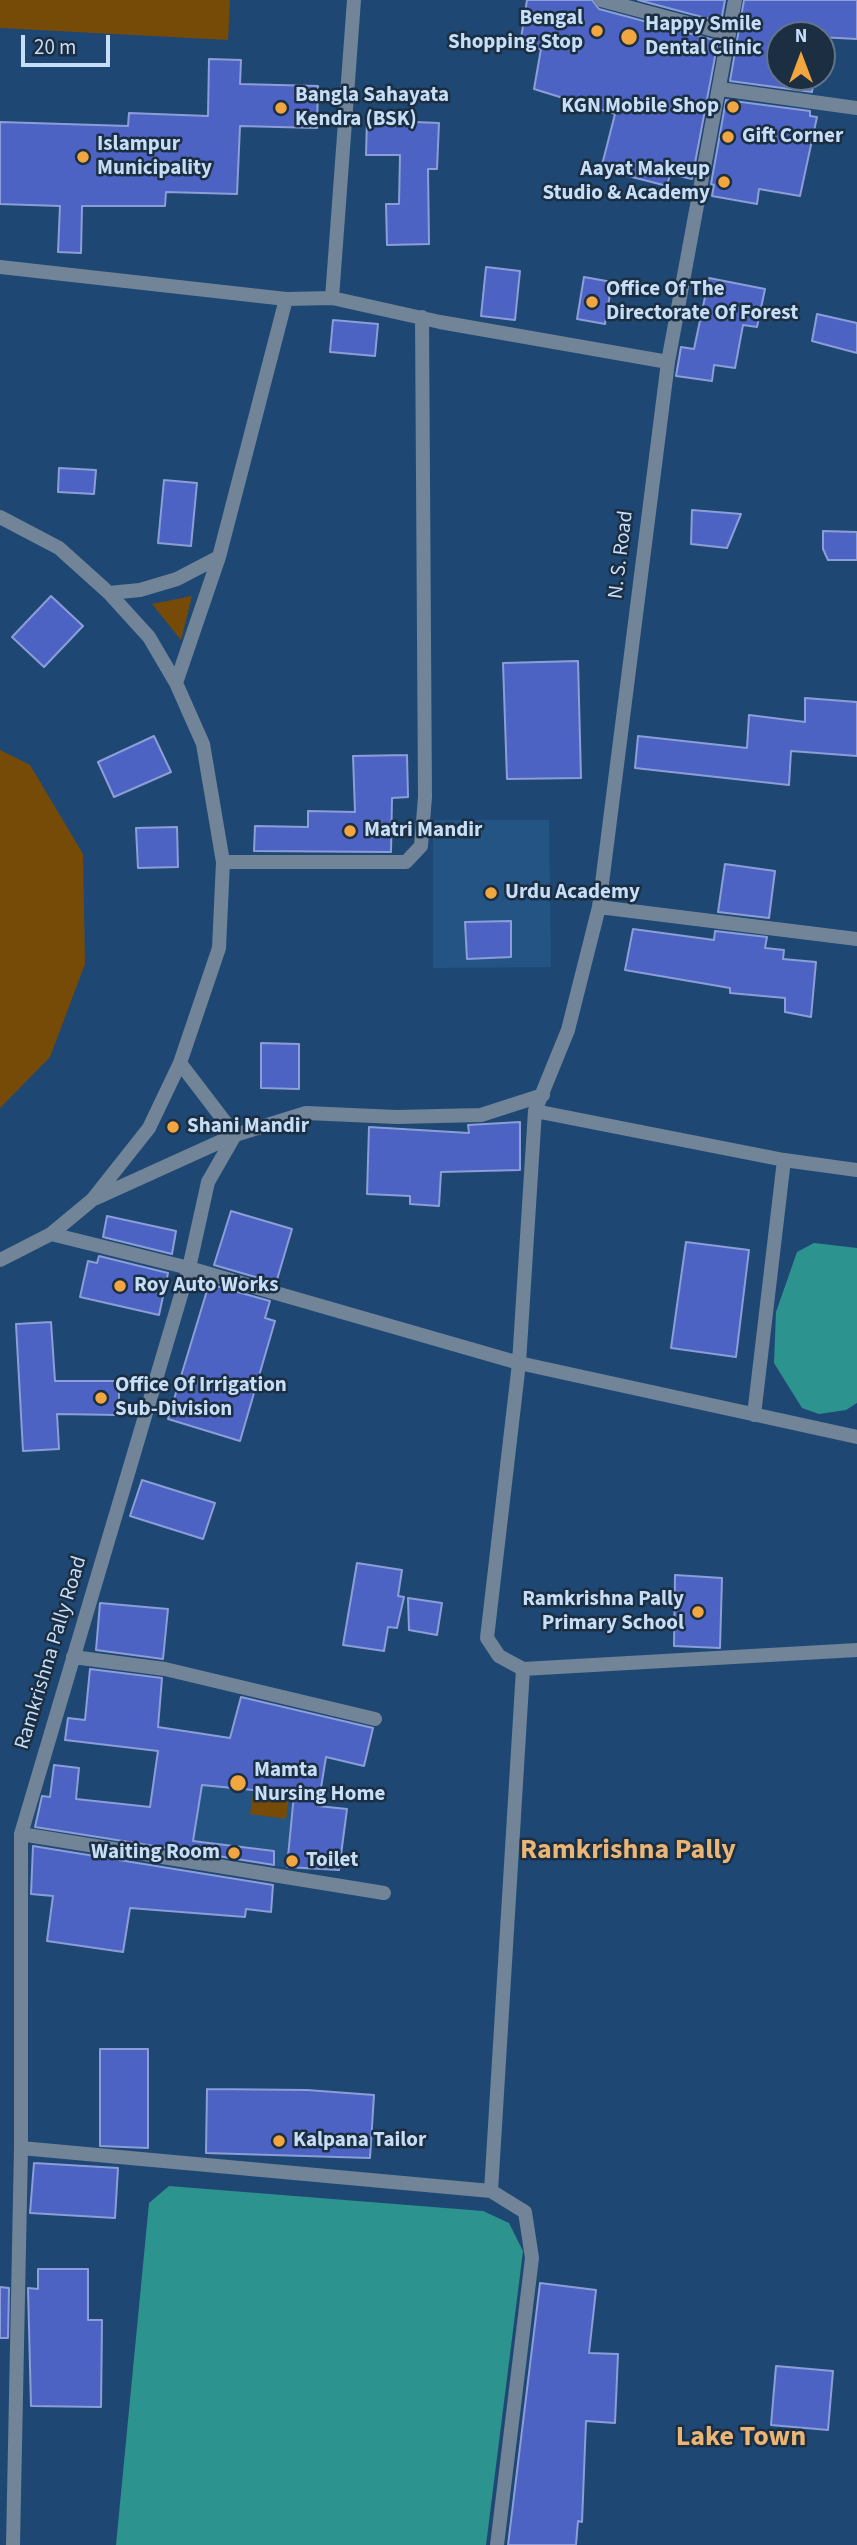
<!DOCTYPE html>
<style>
body{margin:0}
#map{position:relative;width:857px;height:2545px;overflow:hidden;background:#1e4873;font-family:"Source Sans 3",sans-serif}
canvas{display:block}
.north{position:absolute;left:766px;top:21px;width:70px;height:70px;box-sizing:border-box;background:#1c2e41;border:2px solid #60748a;border-radius:50%;rotate:0deg;font-size:19px;font-weight:700;line-height:28px;text-align:center;color:#c6def7}
.north::after{content:'';display:block;margin:auto;width:24px;height:32px;background:#f1a63f;clip-path:polygon(50% 0,100% 100%,50% 72%,0 100%)}
.scale{position:absolute;left:21px;top:35px;width:89px;height:32px;box-sizing:border-box;border:4px solid #c6def7;border-top:0;padding-left:9px;font-size:21px;line-height:24px;white-space:nowrap;color:#c6def7;-webkit-text-stroke:5px #1c2e41;paint-order:stroke}
</style>
<div id="map">
<canvas width="857" height="2545"></canvas>
<div class="north">N</div>
<div class="scale">20 m</div>
</div>
<script>
const c = document.querySelector('canvas').getContext('2d');
c.lineJoin = 'round';
function paint(path, color) { c.fillStyle = color; c.fill(path, 'evenodd'); }
const shape = rows => new Path2D(rows.map(r => 'M' + r).join(''));
function trace(path, color, width, dash) { c.strokeStyle = color; c.lineWidth = width; c.lineCap = dash ? 'butt' : 'round'; c.setLineDash(dash || []); c.stroke(path); }
function write(font, color, halo, rows, align = 'center') {
  c.font = font + ' "Source Sans 3",sans-serif'; c.lineWidth = 5; c.setLineDash([]); c.textBaseline = 'middle'; c.strokeStyle = halo; c.fillStyle = color; for (const [text, x, y, turn = 0] of rows) {
    c.save(); c.translate(x, y); c.rotate((+turn || 0) * Math.PI / 180); c.textAlign = isNaN(turn) ? turn : align; if (halo) c.strokeText(text, 0, 0); c.fillText(text, 0, 0); c.restore();
  }
}
paint(shape([
 [433,820,549,820,551,967,433,968],
 [161,1728,209,1735,325,1761,320,1806,347,1809,310,1871,144,1846]
]), '#235483');
paint(shape([
 [0,0,230,0,228,40,0,28],
 [192,596,181,640,152,604],
 [0,750,30,765,83,854,85,964,50,1057,0,1108],
 [253,1793,289,1798,286,1819,250,1814]
]), '#764b08');
paint(shape([
 [814,1243,857,1248,857,1403,846,1410,819,1414,802,1408,774,1363,776,1312,797,1252],
 [169,2186,483,2211,509,2223,523,2251,486,2545,116,2545,149,2203]
]), '#2d938f');
const building = shape([
 [527,0,592,0,599,9,718,41,692,179,670,174,667,186,601,169,615,114,534,89,541,49,520,45,527,0],
 [638,0,725,0,721,22,638,0],
 [744,0,857,0,857,39,780,35,780,77,814,77,812,92,730,81,744,0],
 [209,59,241,60,240,84,318,86,317,128,240,126,237,194,166,192,165,206,82,206,81,253,58,252,60,206,0,204,0,122,128,126,129,113,208,116,209,59],
 [726,100,810,111,810,116,817,117,800,196,759,189,757,204,712,196,714,185,711,184,726,100],
 [367,120,439,123,437,169,428,169,429,244,387,245,386,204,399,204,400,155,366,155,367,120],
 [486,267,520,271,515,320,481,316,486,267],
 [584,277,612,282,605,324,577,319,584,277],
 [709,278,765,289,757,327,743,325,735,368,714,365,712,381,676,376,681,347,694,349,709,278],
 [817,314,857,323,857,353,812,341,817,314],
 [333,320,378,324,375,356,330,352,333,320],
 [59,468,96,470,94,494,58,492,59,468],
 [164,480,197,483,191,546,158,543,164,480],
 [692,510,741,514,727,548,691,544,692,510],
 [823,531,857,532,857,560,828,560,823,549,823,531],
 [51,596,83,626,44,667,12,637,51,596],
 [578,661,581,778,507,779,503,663,578,661],
 [805,698,857,702,857,756,791,751,789,785,635,768,638,736,747,748,749,715,805,722,805,698],
 [154,736,171,772,114,797,98,762,154,736],
 [407,755,408,797,392,798,391,852,254,851,255,826,308,827,308,811,355,812,353,756,407,755],
 [177,827,178,867,138,868,136,828,177,827],
 [725,864,775,871,769,918,718,912,725,864],
 [511,921,511,957,467,959,465,922,511,921],
 [633,929,714,940,715,931,767,937,765,948,784,950,783,959,816,962,811,1017,785,1012,785,998,730,993,730,988,625,970,633,929],
 [261,1043,299,1044,299,1089,261,1088,261,1043],
 [520,1122,520,1170,441,1172,439,1206,410,1204,410,1196,367,1194,369,1127,469,1133,468,1125,520,1122],
 [231,1211,292,1229,276,1283,214,1265,231,1211],
 [107,1216,176,1231,172,1254,103,1237,107,1216],
 [686,1242,749,1250,736,1357,671,1348,686,1242],
 [99,1256,168,1273,159,1315,80,1297,88,1261,97,1263,99,1256],
 [209,1284,270,1301,265,1318,275,1321,240,1441,168,1419,209,1284],
 [51,1322,55,1381,119,1381,119,1415,57,1414,59,1449,23,1451,16,1324,51,1322],
 [142,1480,215,1503,203,1539,130,1516,142,1480],
 [357,1563,402,1570,398,1596,404,1597,397,1628,388,1627,384,1651,343,1645,357,1563],
 [675,1575,722,1578,720,1648,674,1646,675,1575],
 [408,1598,442,1603,437,1635,409,1630,408,1598],
 [100,1603,168,1609,163,1659,96,1650,100,1603],
 [90,1669,162,1678,158,1727,230,1738,241,1697,373,1728,364,1766,326,1757,318,1806,347,1809,339,1870,287,1867,294,1794,202,1785,193,1841,274,1851,274,1865,35,1827,42,1796,50,1797,54,1765,79,1768,76,1799,150,1807,158,1751,65,1740,68,1718,85,1720,90,1669],
 [33,1846,273,1885,271,1912,246,1909,245,1917,130,1908,123,1952,47,1941,53,1896,31,1894,33,1846],
 [100,2049,148,2049,148,2148,100,2146,100,2049],
 [207,2089,307,2090,374,2095,370,2158,206,2153,207,2089],
 [34,2163,118,2168,115,2218,30,2213,34,2163],
 [38,2269,88,2269,88,2320,102,2320,101,2407,31,2406,28,2288,38,2289,38,2269],
 [540,2283,596,2290,589,2353,618,2354,615,2423,586,2421,582,2522,578,2521,576,2545,508,2545,540,2283],
 [0,2287,9,2288,8,2338,0,2338,0,2287],
 [776,2366,833,2371,828,2430,771,2425,776,2366]
]);
paint(building, '#4d63c3');
trace(building, '#8c9ed7', 2);
trace(shape([
 [601,0,729,34],
 [720,89,857,108],
 [0,267,286,299,332,298,440,322,668,362],
 [332,298,354,0],
 [0,517,59,548,109,593,149,637,176,683,203,744,223,862,219,948,180,1063,149,1128,92,1200],
 [109,593,140,590,177,579,219,557,286,299],
 [176,683,219,557],
 [223,862,406,862,421,846,425,797,422,317],
 [599,907,857,939],
 [535,1111,784,1160,857,1170],
 [96,1198,235,1135,306,1113,397,1117,481,1115,543,1095],
 [51,1234,189,1268,519,1363,535,1111,568,1030,599,907,668,362,735,0],
 [754,1415,784,1160],
 [73,1657,165,1669,375,1719],
 [523,1669,857,1650],
 [21,1834,384,1893],
 [21,2148,491,2191,525,2212,532,2258,497,2545],
 [491,2191,523,1669,499,1656,487,1638,519,1363,857,1437],
 [13,2545,21,2148,21,1834,189,1268,208,1182,235,1135,180,1063]
]), '#718498', 14);
trace(shape([
 [0,1260,51,1234,92,1200]
]), '#718498', 14);
for (const [x, y, r, color] of [
 [597,31,7,"#f1a63f"],
 [629,37,9,"#f1a63f"],
 [733,107,7,"#f1a63f"],
 [281,108,7,"#f1a63f"],
 [728,137,7,"#f1a63f"],
 [83,157,7,"#f1a63f"],
 [724,182,7,"#f1a63f"],
 [592,302,7,"#f1a63f"],
 [350,831,7,"#f1a63f"],
 [491,893,7,"#f1a63f"],
 [173,1127,7,"#f1a63f"],
 [120,1286,7,"#f1a63f"],
 [101,1398,7,"#f1a63f"],
 [698,1612,7,"#f1a63f"],
 [238,1783,9,"#f1a63f"],
 [234,1853,7,"#f1a63f"],
 [292,1861,7,"#f1a63f"],
 [279,2141,7,"#f1a63f"]
]) { const dot = new Path2D(); dot.arc(x, y, r, 0, 2 * Math.PI); c.fillStyle = color; c.fill(dot); trace(dot, '#1c2e41', 2.5); }
write('bold 21px', '#c6def7', '#1c2e41', [
 ["Bengal",583,19,"right"],
 ["Shopping Stop",583,43,"right"],
 ["Happy Smile",645,25],
 ["Dental Clinic",645,49],
 ["Bangla Sahayata",295,96],
 ["Kendra (BSK)",295,120],
 ["KGN Mobile Shop",719,107,"right"],
 ["Gift Corner",742,137],
 ["Islampur",97,145],
 ["Municipality",97,169],
 ["Aayat Makeup",710,170,"right"],
 ["Studio & Academy",710,194,"right"],
 ["Office Of The",606,290],
 ["Directorate Of Forest",606,314],
 ["Matri Mandir",364,831],
 ["Urdu Academy",505,893],
 ["Shani Mandir",187,1127],
 ["Roy Auto Works",134,1286],
 ["Office Of Irrigation",115,1386],
 ["Sub-Division",115,1410],
 ["Ramkrishna Pally",684,1600,"right"],
 ["Primary School",684,1624,"right"],
 ["Mamta",254,1771],
 ["Nursing Home",254,1795],
 ["Waiting Room",220,1853,"right"],
 ["Toilet",306,1861],
 ["Kalpana Tailor",293,2141]
], 'left');
write('21px', '#c6def7', '#1c2e41', [
 ["N. S. Road",622,555,-83],
 ["Ramkrishna Pally Road",52,1653,-73]
]);
write('bold 28px', '#eab677', '#1c2e41', [
 ["Ramkrishna Pally",628,1852],
 ["Lake Town",741,2439]
]);
</script>
